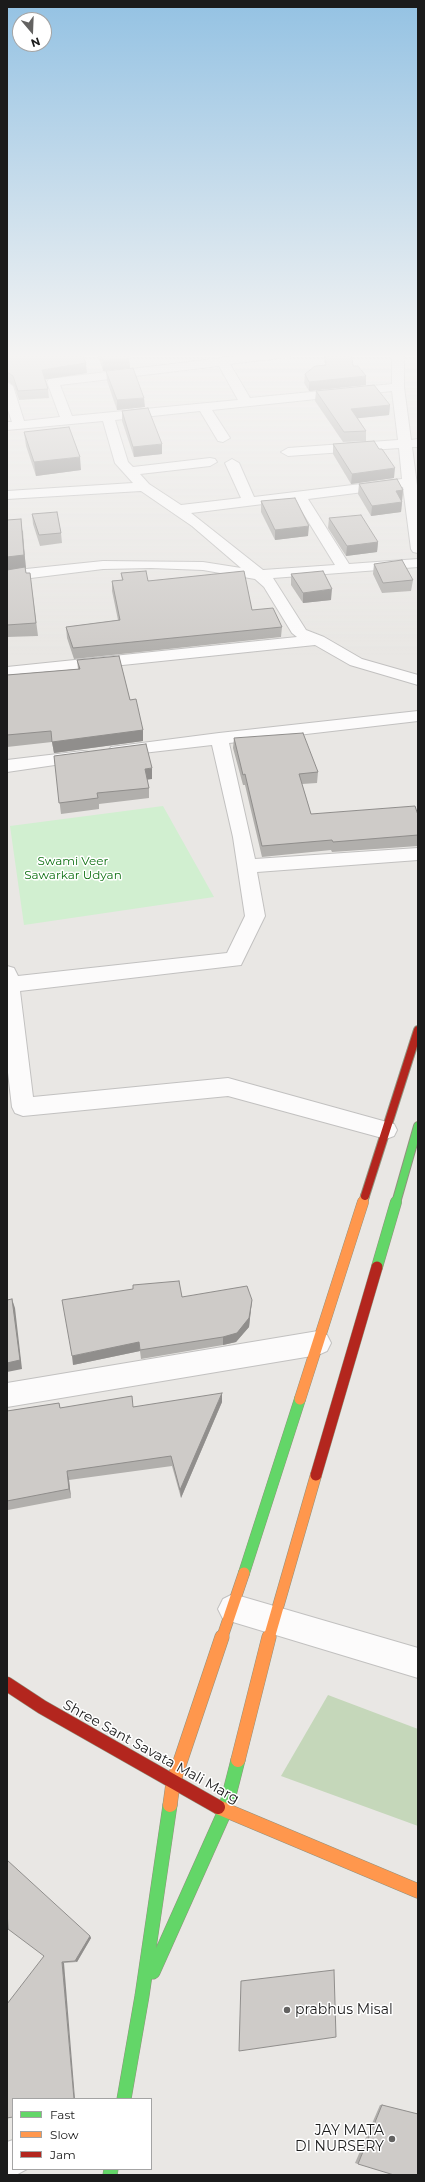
<!DOCTYPE html>
<style>
body{margin:0}
#map{position:relative;width:425px;height:2182px;overflow:hidden;background:#e9e7e4;font-family:Montserrat,sans-serif}
canvas{display:block}
.frame{position:absolute;inset:0;border:8px solid #1b1b1b;pointer-events:none}
.legend{position:absolute;left:12px;top:2098px;width:140px;height:72px;box-sizing:border-box;background:#fff;border:1px solid #a4a4a4;margin:0;padding:5px 7px;list-style:none;font-size:12px;color:#1b1b1b}
.legend li{display:flex;align-items:center;gap:8px;height:20px}
.legend b{width:20px;border:1px solid #a4a4a4}
.north{position:absolute;left:12px;top:12px;width:40px;height:40px;box-sizing:border-box;background:#fff;border:1px solid #a4a4a4;border-radius:50%;rotate:161deg;font-size:11px;font-weight:700;line-height:16px;text-align:center;color:#1b1b1b}
.north::after{content:'';display:block;margin:auto;width:14px;height:18px;background:#636261;clip-path:polygon(50% 0,100% 100%,50% 72%,0 100%)}
</style>
<div id="map">
<canvas width="425" height="2182"></canvas>
<div class="frame"></div>
<ul class="legend">
<li><b style="height:5px;background:#63d668"></b>Fast</li>
<li><b style="height:5px;background:#ff974d"></b>Slow</li>
<li><b style="height:5px;background:#b3261e"></b>Jam</li>
</ul>
<div class="north">N</div>
</div>
<script>
const c = document.querySelector('canvas').getContext('2d');
c.lineJoin = 'round';
function paint(path, color) { c.fillStyle = color; c.fill(path, 'evenodd'); }
const shape = rows => new Path2D(rows.map(r => 'M' + r).join(''));
function trace(path, color, width, dash) { c.strokeStyle = color; c.lineWidth = width; c.lineCap = dash ? 'butt' : 'round'; c.setLineDash(dash || []); c.stroke(path); }
function write(font, color, halo, rows, align = 'center') {
  c.font = font + ' Montserrat,sans-serif'; c.lineWidth = 3; c.setLineDash([]); c.textBaseline = 'middle'; c.strokeStyle = halo; c.fillStyle = color; for (const [text, x, y, turn = 0] of rows) {
    c.save(); c.translate(x, y); c.rotate((+turn || 0) * Math.PI / 180); c.textAlign = isNaN(turn) ? turn : align; if (halo) c.strokeText(text, 0, 0); c.fillText(text, 0, 0); c.restore();
  }
}
paint(shape([
 [328,1695,418,1729,418,1826,281,1776]
]), '#c5d7ba');
paint(shape([
 [163,806,214,897,24,925,10,826]
]), '#d1efd0');
const street = shape([
 [245,353,294,353,288,357,230,364,250,398,392,384,392,353,404,353,404,387,411,440,418,439,418,447,412,447,418,493,418,553,413,552,411,549,403,487,308,499,349,564,418,559,418,567,273,578,306,630,324,637,362,659,418,675,418,685,350,665,315,645,7,677,7,667,297,637,292,633,264,587,255,579,203,570,151,568,103,569,7,581,7,571,103,561,203,562,241,568,192,526,141,491,7,499,7,491,133,483,115,463,103,421,7,430,7,422,12,422,7,407,7,382,13,386,24,421,60,417,47,382,49,379,246,355,245,353],
 [219,366,238,400,72,416,60,385,219,366],
 [392,391,398,440,288,448,281,452,288,456,399,448,402,479,254,497,239,463,232,459,225,463,241,498,181,505,149,484,140,474,210,466,217,462,215,459,210,458,133,467,128,462,115,420,200,411,218,441,223,442,230,438,212,410,392,391],
 [295,500,335,565,263,570,191,513,295,500],
 [418,711,418,721,229,743,255,859,418,848,418,860,257,872,265,916,241,965,20,991,33,1097,228,1078,394,1124,397,1130,394,1136,386,1139,228,1096,23,1116,15,1113,12,1107,7,1064,7,966,14,968,18,976,227,953,245,916,233,837,212,745,117,756,111,755,108,751,111,747,219,733,418,711],
 [83,751,89,752,92,756,89,760,7,772,7,760,83,751],
 [318,1331,327,1335,331,1343,327,1351,318,1355,7,1407,7,1383,318,1331],
 [233,1594,418,1648,418,1678,223,1619,218,1609,223,1599,233,1594],
 [13,2140,13,2169,27,2169,16,2175,7,2175,7,2142,13,2140]
]);
const fastFar2 = shape([
 [396,1203,418,1126]
]);
const fastFar1 = shape([
 [377,1267,396,1202],
 [244,1573,300,1399]
]);
const fast = shape([
 [153,1972,225,1811,238,1760],
 [124,2099,142,1996,170,1805],
 [110,2175,111,2169]
]);
const slowFar2 = shape([
 [363,1203,365,1196]
]);
const slowFar1 = shape([
 [300,1399,363,1202],
 [222,1638,244,1573],
 [269,1638,316,1475]
]);
const slow = shape([
 [238,1760,269,1637],
 [170,1805,173,1783,222,1637],
 [218,1807,418,1891]
]);
const jamFar2 = shape([
 [365,1196,418,1030]
]);
const jamFar1 = shape([
 [316,1475,377,1267]
]);
const jam = shape([
 [7,1684,42,1707,218,1807]
]);
trace(street, '#c2c1c0', 2);
trace(fastFar2, '#91917d', 10);
trace(fastFar1, '#91917d', 12);
trace(fast, '#91917d', 15);
trace(slowFar2, '#91917d', 10);
trace(slowFar1, '#91917d', 12);
trace(slow, '#91917d', 15);
trace(jamFar2, '#91917d', 10);
trace(jamFar1, '#91917d', 12);
trace(jam, '#91917d', 15);
paint(street, '#fcfbfb');
trace(fastFar2, '#63d668', 8);
trace(fastFar1, '#63d668', 11);
trace(fast, '#63d668', 14);
trace(slowFar2, '#ff974d', 8);
trace(slowFar1, '#ff974d', 11);
trace(slow, '#ff974d', 14);
trace(jamFar2, '#b3261e', 8);
trace(jamFar1, '#b3261e', 11);
trace(jam, '#b3261e', 14);
paint(shape([
 [7,353,87,373,45,379,48,389,49,398,19,400,14,386,7,381],
 [98,353,128,353,129,358,130,368,103,371,99,358],
 [324,353,351,353,353,366,366,385,309,391,304,383,305,374,325,365],
 [106,371,145,407,117,410,107,381],
 [316,391,390,405,389,415,358,418,366,431,366,441,343,442,315,401],
 [122,411,162,454,134,457,122,421],
 [24,432,81,470,36,476,26,446],
 [333,444,394,478,351,484,333,454],
 [359,484,403,490,402,501,401,501,402,502,401,512,371,516,358,494],
 [261,501,308,536,275,540,261,512],
 [32,514,61,533,62,543,40,546,33,524],
 [329,518,378,542,377,552,346,556,328,528],
 [7,520,23,531,26,573,30,573,38,636,7,637],
 [374,564,413,580,411,591,382,593,373,574],
 [121,573,252,610,282,627,281,637,74,659,67,638,66,627,118,620,112,591,112,581,122,580],
 [291,574,331,600,303,603,291,585],
 [77,660,130,700,143,730,143,741,54,753,52,742,7,747,7,675,78,669],
 [234,738,318,772,317,783,302,784,311,814,418,815,418,846,332,852,331,850,262,857,245,785,243,785,233,748],
 [54,756,152,779,147,779,149,788,149,798,99,804,99,809,61,814],
 [182,1297,252,1300,249,1327,236,1342,223,1345,141,1359,140,1351,73,1365],
 [222,1402,181,1498,172,1466,69,1480,71,1498,8,1510,7,1508,7,1411,59,1403,60,1408,133,1407],
 [90,1936,91,1938,77,1962,64,1963,7,2004],
 [380,2105,382,2105,358,2164,355,2163]
]), '#b1afac');
paint(shape([
 [129,358,130,368,103,371,103,361],
 [86,363,87,373,42,380,42,370],
 [366,376,366,385,309,391,309,382],
 [144,398,145,407,117,410,117,400],
 [390,405,389,415,351,419,351,409],
 [162,444,162,454,134,457,133,447],
 [80,457,81,470,36,476,34,462],
 [395,468,394,478,351,484,352,474],
 [403,490,402,501,394,501,396,491],
 [402,502,401,512,371,516,372,506],
 [21,519,26,568,7,570,7,557],
 [309,526,308,536,275,540,275,530],
 [378,542,377,552,346,556,347,546],
 [332,589,331,600,303,603,303,593],
 [143,730,143,741,54,753,52,742],
 [152,768,152,779,145,780,145,769],
 [12,1299,15,1308,22,1369,7,1372,7,1363],
 [252,1300,249,1327,236,1342,223,1345,223,1337],
 [139,1342,140,1351,73,1365,72,1356],
 [222,1393,222,1402,181,1498,180,1490],
 [67,1471,69,1480,71,1498,69,1489],
 [90,1936,91,1938,77,1962,75,1961],
 [62,1962,64,1963,75,2099,74,2099]
]), '#908e8c');
const building = shape([
 [7,353,82,353,86,363,42,370,48,389,18,391,13,376,7,372,7,353],
 [100,353,128,353,129,358,103,361,100,353],
 [325,353,351,353,353,366,358,366,366,376,309,382,305,374,315,366,326,365,325,353],
 [133,368,144,398,117,400,106,371,133,368],
 [374,385,390,405,351,409,366,431,344,432,316,391,374,385],
 [148,408,162,444,133,447,122,411,148,408],
 [69,427,80,457,34,462,24,432,69,427],
 [374,441,379,449,382,449,395,468,352,474,333,444,374,441],
 [397,479,403,490,396,491,402,502,372,506,359,484,397,479],
 [295,498,309,526,275,530,261,501,295,498],
 [57,512,61,533,39,535,32,514,57,512],
 [361,515,378,542,347,546,329,518,361,515],
 [21,519,24,555,7,557,7,520,21,519],
 [402,560,413,580,383,583,374,564,402,560],
 [25,567,26,573,30,573,36,623,7,625,7,570,25,567],
 [146,571,148,581,244,571,252,610,273,608,282,627,73,648,66,627,120,620,112,581,123,580,121,573,146,571],
 [323,571,332,589,303,593,291,574,323,571],
 [119,656,130,700,136,699,143,730,52,742,51,731,7,735,7,675,80,669,77,660,119,656],
 [303,733,318,772,299,774,311,814,415,806,418,815,418,835,333,842,332,840,262,846,245,774,243,775,234,738,303,733],
 [146,744,152,768,145,769,149,788,97,793,98,798,59,803,54,756,146,744],
 [179,1281,182,1297,247,1286,252,1300,249,1318,237,1333,223,1337,140,1350,139,1342,72,1356,62,1300,133,1289,133,1285,179,1281],
 [12,1299,20,1360,7,1363,7,1300,12,1299],
 [222,1393,180,1490,171,1456,67,1471,69,1489,7,1501,7,1411,59,1403,60,1408,132,1396,133,1407,222,1393],
 [7,1860,90,1936,75,1961,62,1962,74,2099,13,2099,13,2117,7,2118,7,2004,44,1956,8,1929,7,1909,7,1860],
 [334,1970,336,2037,239,2051,241,1981,334,1970],
 [382,2105,418,2114,418,2175,394,2175,358,2164,382,2105]
]);
paint(building, '#cecbc8');
trace(building, '#908e8c', 1);
const sky = c.createLinearGradient(0, 0, 0, 659);
sky.addColorStop(0, '#94c2e3');
sky.addColorStop(0.54, '#f5f4f3');
sky.addColorStop(1, '#f5f4f300');
c.fillStyle = sky;
c.fillRect(0, 0, 425, 659);
for (const [x, y, r, color] of [
 [287,2010,4,"#636261"],
 [392,2139,4,"#636261"]
]) { const dot = new Path2D(); dot.arc(x, y, r, 0, 2 * Math.PI); c.fillStyle = color; c.fill(dot); trace(dot, '#fff', 1.5); }
write('12px', '#107214', '#fff', [
 ["Swami Veer",73,861],
 ["Sawarkar Udyan",73,875]
]);
write('14px', '#1b1b1b', '#fff', [
 ["Shree Sant Savata Mali Marg",151,1752,29]
]);
write('14px', '#1b1b1b', '#fff', [
 ["prabhus Misal",295,2010],
 ["JAY MATA",384,2131,"right"],
 ["DI NURSERY",384,2147,"right"]
], 'left');
</script>
